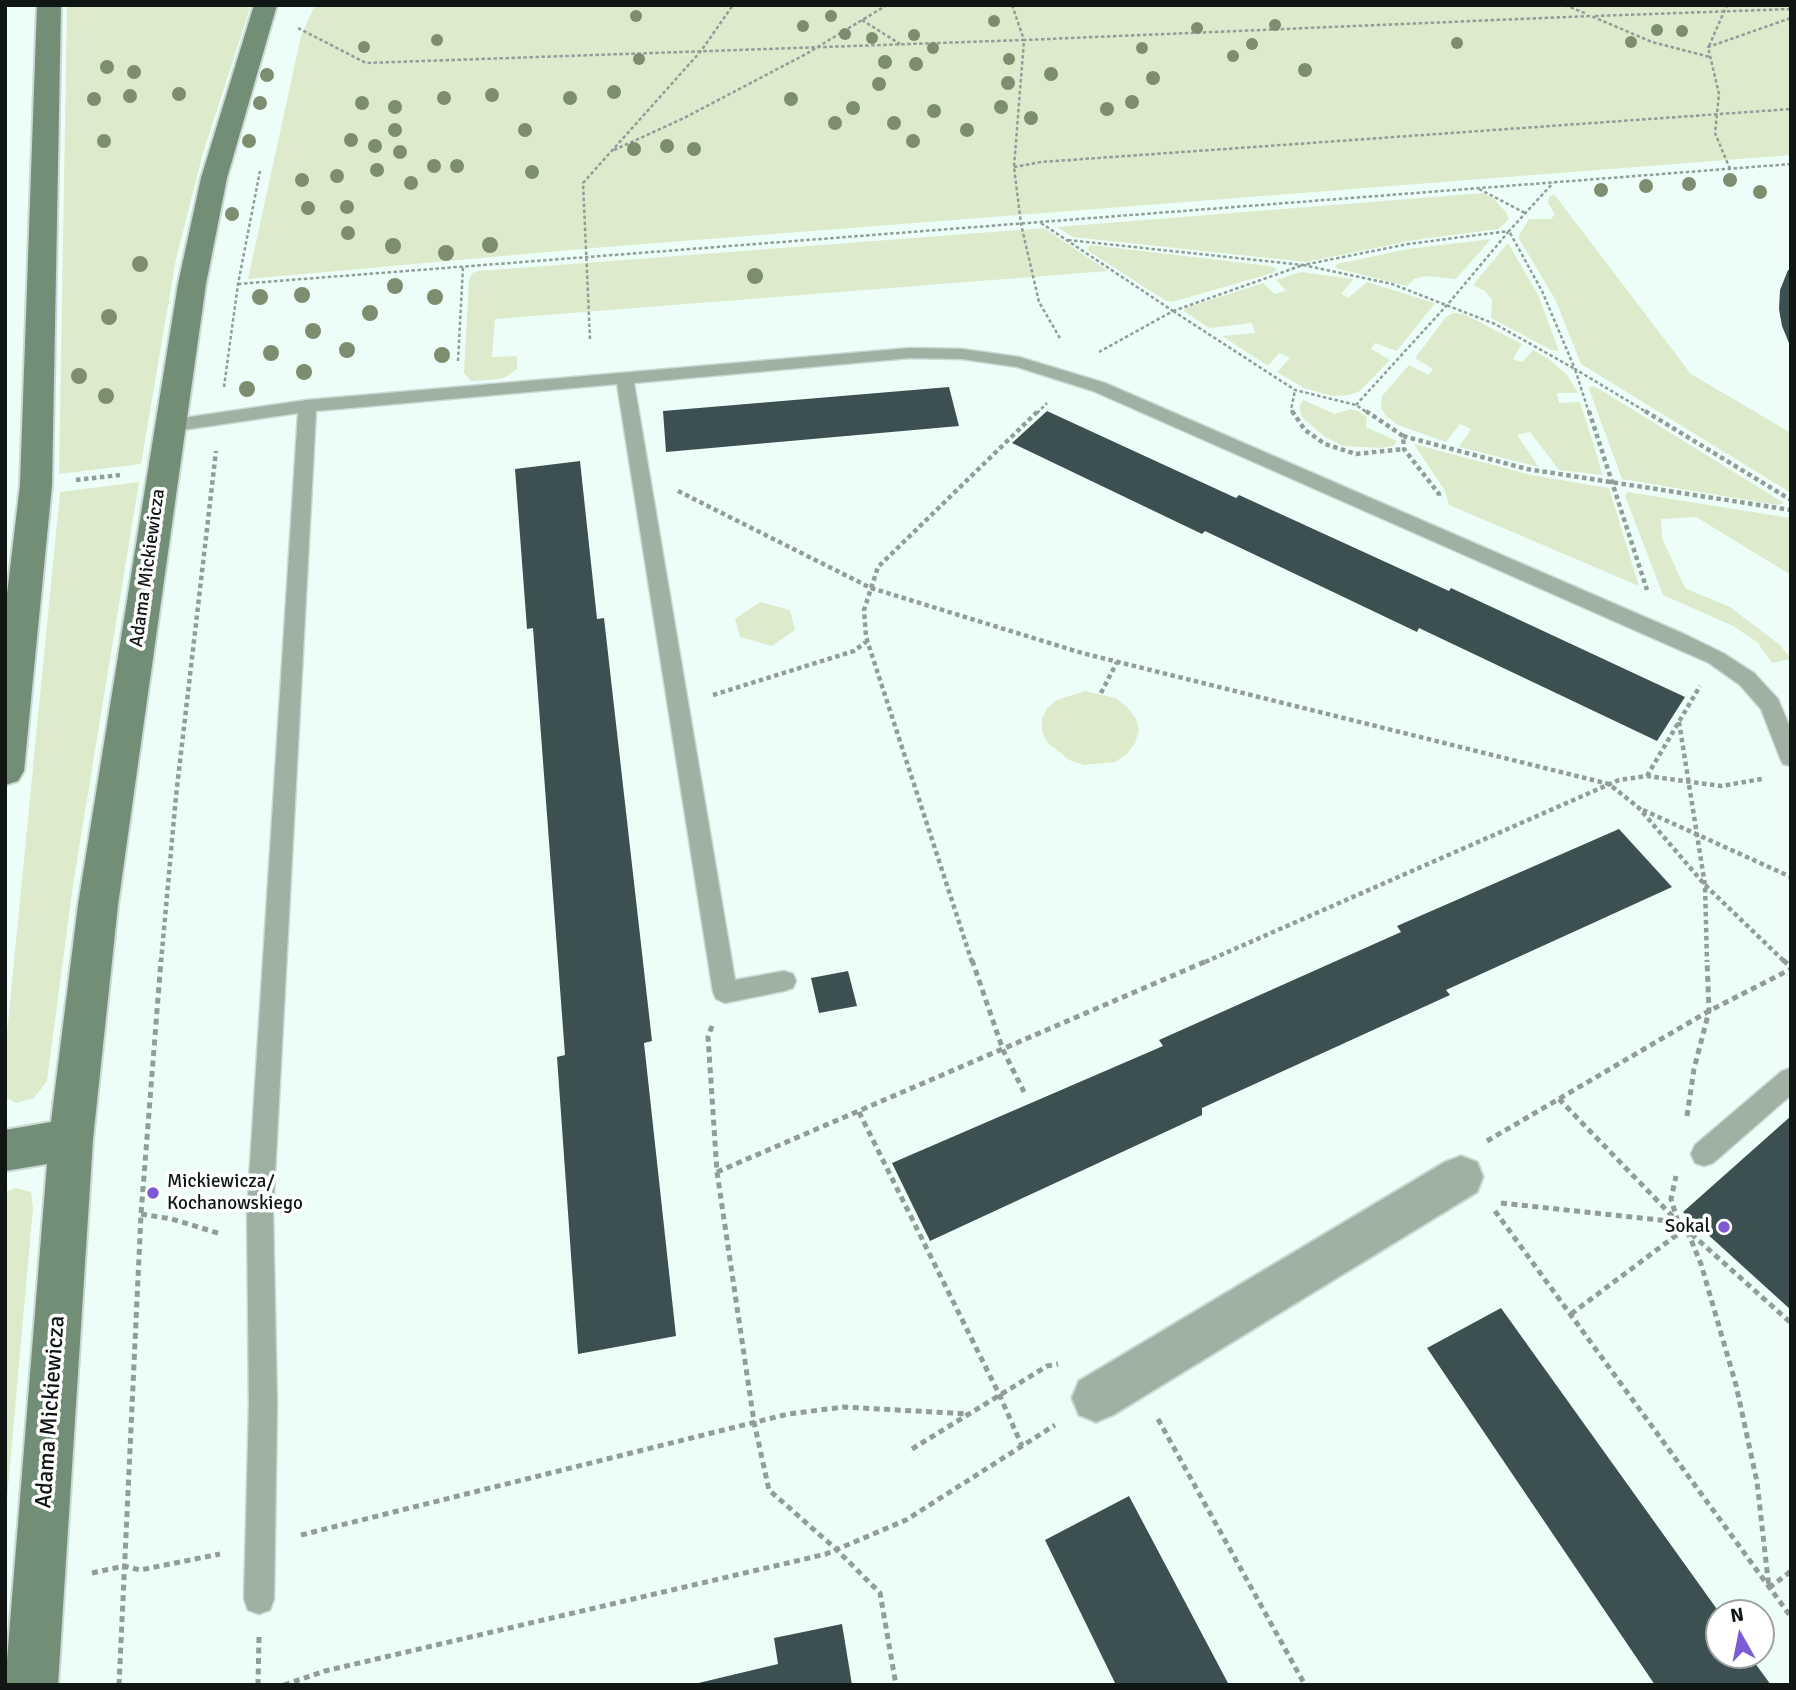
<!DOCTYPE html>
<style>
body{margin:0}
#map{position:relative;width:1796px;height:1690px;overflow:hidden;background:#edfef9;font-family:Signika,sans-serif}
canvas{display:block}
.frame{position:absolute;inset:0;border:7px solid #0f1614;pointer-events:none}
.north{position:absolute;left:1705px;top:1599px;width:70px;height:70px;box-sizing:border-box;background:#fff;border:2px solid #9fa2a1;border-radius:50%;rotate:351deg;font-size:19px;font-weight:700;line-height:28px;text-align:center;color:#0f1614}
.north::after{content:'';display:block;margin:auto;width:24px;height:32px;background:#7c5bd5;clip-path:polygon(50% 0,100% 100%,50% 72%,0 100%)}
</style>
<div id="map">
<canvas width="1796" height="1690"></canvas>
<div class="frame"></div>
<div class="north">N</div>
</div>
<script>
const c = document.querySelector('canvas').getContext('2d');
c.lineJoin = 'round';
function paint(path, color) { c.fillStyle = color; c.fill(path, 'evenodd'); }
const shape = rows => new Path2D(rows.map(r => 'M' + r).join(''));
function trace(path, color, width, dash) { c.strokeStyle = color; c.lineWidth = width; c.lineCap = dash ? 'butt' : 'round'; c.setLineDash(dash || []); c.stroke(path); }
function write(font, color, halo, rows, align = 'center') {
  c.font = font + ' Signika,sans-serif'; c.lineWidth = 7; c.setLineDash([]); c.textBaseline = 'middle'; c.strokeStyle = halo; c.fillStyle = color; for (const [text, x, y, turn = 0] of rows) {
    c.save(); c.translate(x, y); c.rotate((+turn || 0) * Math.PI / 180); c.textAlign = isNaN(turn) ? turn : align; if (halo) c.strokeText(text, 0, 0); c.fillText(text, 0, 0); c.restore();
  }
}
paint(shape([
 [67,5,251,5,203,153,176,259,141,464,59,474],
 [315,5,1791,5,1791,155,593,248,248,279,301,36],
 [1483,193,1493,198,1506,212,1509,219,1499,229,1415,240,1306,262,1072,237,1057,227],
 [1554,194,1691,374,1791,433,1791,493,1581,364,1555,299,1518,237,1529,219,1551,219,1555,214,1548,203,1549,197],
 [1044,228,1108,271,495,319,492,357,517,356,517,369,504,378,491,380,471,381,464,373,469,279,472,273,479,271],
 [1491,239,1456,279,1427,276,1414,279,1407,286,1335,268,1337,264,1408,249],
 [1508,243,1538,295,1559,351,1551,350,1491,318,1492,300,1485,291,1473,285],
 [1091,245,1270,266,1277,269,1273,273,1172,302,1166,301,1090,252,1087,248],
 [1301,272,1354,279,1341,294,1348,298,1367,282,1435,303,1397,351,1375,343,1371,349,1390,360,1360,391,1349,395,1333,396,1304,388,1277,372,1290,358,1279,353,1268,366,1222,336,1255,333,1252,323,1209,328,1184,311,1185,308,1263,283,1275,294,1286,291,1276,280],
 [1453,313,1464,314,1522,344,1513,359,1522,362,1533,350,1549,359,1567,375,1578,393,1557,393,1559,403,1580,402,1603,475,1559,470,1530,432,1517,435,1539,467,1459,447,1471,429,1460,424,1446,442,1398,425,1386,416,1381,408,1382,396,1409,365,1429,375,1433,369,1415,358,1446,317],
 [1592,386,1601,390,1784,503,1777,505,1622,479,1589,389],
 [1303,400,1335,414,1350,409,1358,411,1367,417,1366,427,1397,441,1394,446,1380,448,1343,446,1325,437,1302,417,1299,407],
 [1414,444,1531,475,1609,488,1639,586,1449,505,1445,491],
 [139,482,73,885,47,1081,34,1098,16,1103,5,1097,5,1053,60,492],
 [1627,492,1791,518,1791,575,1696,517,1661,519,1662,538,1685,588,1730,607,1780,645,1791,659,1772,663,1757,642,1733,626,1663,595,1625,496],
 [760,602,790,610,795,630,772,646,740,637,735,619],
 [1085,691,1116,698,1128,708,1136,719,1139,731,1135,743,1127,754,1115,762,1084,765,1069,760,1047,742,1042,731,1042,719,1047,708,1057,700],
 [16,1188,31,1192,33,1208,5,1521,5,1192]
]), '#ddebcc');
paint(shape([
 [1788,270,1791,270,1791,348,1782,326,1779,309,1780,290],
 [949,387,959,426,666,452,663,411],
 [1047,411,1236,498,1239,495,1449,591,1451,588,1685,697,1657,741,1419,628,1417,632,1205,531,1202,534,1012,443],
 [580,461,597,619,604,618,652,1041,644,1043,676,1336,578,1354,557,1057,565,1055,533,628,527,629,515,469],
 [1619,829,1672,887,1446,990,1450,995,1202,1108,1202,1115,930,1241,892,1163,1163,1046,1159,1040,1401,932,1397,926],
 [848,971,857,1006,819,1013,811,978],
 [1791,1116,1791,1310,1683,1212],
 [1501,1308,1719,1612,1719,1655,1749,1655,1771,1685,1655,1685,1427,1348],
 [1129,1496,1229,1685,1116,1685,1045,1540],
 [842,1624,852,1685,690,1685,778,1664,774,1638]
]), '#3d5051');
const lane = shape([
 [910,348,962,349,1019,357,1105,383,1684,634,1723,653,1754,673,1778,699,1791,730,1791,766,1783,764,1780,758,1761,709,1740,685,1709,663,1093,391,1017,367,962,359,910,358,634,383,735,980,784,971,793,974,796,981,793,988,784,991,725,1003,716,999,713,992,617,384,316,411,273,1211,277,1405,274,1599,270,1610,259,1614,248,1610,244,1599,249,1405,247,1211,298,413,169,432,160,426,169,420,307,400,910,348],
 [1791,1068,1791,1095,1713,1163,1704,1166,1695,1163,1691,1154,1695,1145,1782,1071,1791,1068]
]);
const street = shape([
 [1461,1156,1477,1162,1483,1177,1477,1192,1113,1415,1096,1422,1079,1415,1072,1398,1079,1381,1445,1162,1461,1156]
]);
const secondary = shape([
 [37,5,61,5,52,485,24,771,18,781,5,785,5,611,20,485,37,5],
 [254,5,277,5,227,178,206,284,118,905,93,1139,58,1685,5,1685,47,1164,5,1171,5,1130,51,1122,78,905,178,284,201,178,254,5]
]);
trace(lane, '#c9d9d4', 3);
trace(street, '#c9d9d4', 4);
trace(secondary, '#c9d9d4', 4);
trace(shape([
 [1012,5,1024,40,1591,16,1652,42,1710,57],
 [1565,5,1587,14],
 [1595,16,1791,9],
 [862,20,900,44],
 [298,28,366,63,1024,40,1014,167,1021,224,1039,302,1061,340],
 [1709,46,1727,5],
 [614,150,684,118,806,54,887,5],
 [1014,167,1041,162,1791,109],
 [1730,169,1715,133,1719,94,1708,47,1791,18],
 [1479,189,1525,213],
 [1041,223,1173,311,1099,352],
 [1068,240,1303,265,1408,244,1509,231,1553,183],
 [238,284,1791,164],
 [1173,311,1303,265,1392,284,1495,324,1575,369,1589,413],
 [1173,311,1295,390,1356,405,1368,413],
 [590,339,583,183,701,51,733,5],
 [458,361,463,267],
 [224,387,238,284,260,171],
 [1356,405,1448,304,1509,231,1542,291,1575,369,1648,413],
 [1037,413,1047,403],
 [1293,413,1291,410,1295,390]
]), '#909d99', 2.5, [3.5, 2.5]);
trace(shape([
 [1292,411,1305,430,1325,444,1356,454,1404,449],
 [1366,411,1403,436,1404,449,1439,494,1439,498],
 [1589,411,1647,590],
 [1645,411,1791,500],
 [1403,436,1527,469,1791,510],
 [76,480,120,475],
 [678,491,871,588,1082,653,1609,784,1639,808,1705,885,1785,962],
 [1101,693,1117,662],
 [713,695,854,651,867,641],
 [1679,722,1705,885,1707,962],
 [1647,776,1700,686],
 [1643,810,1791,877],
 [161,962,176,796,216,451],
 [972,962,866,637,864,610,878,567,1038,411],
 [1205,962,1619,780,1647,776,1721,786,1762,779]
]), '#909d99', 4.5, [4.5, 3.5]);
trace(shape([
 [972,960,1003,1050,1024,1092],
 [1783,960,1791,967],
 [712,1026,708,1037,717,1172,754,1422,769,1490,837,1550,880,1593,896,1685],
 [1559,1099,1678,1222,1791,1323],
 [859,1112,1000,1396,1022,1446],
 [1687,1116,1694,1069,1709,1011,1707,960],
 [1487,1141,1709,1011,1791,969],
 [717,1172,1209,960],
 [1501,1203,1678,1222,1671,1199,1676,1176],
 [1495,1211,1791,1617],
 [141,1214,172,1219,221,1234],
 [1571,1314,1686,1228,1701,1264,1736,1385,1757,1482,1769,1588,1791,1571],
 [1158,1419,1305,1685],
 [912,1449,1047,1366,1058,1364],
 [301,1535,788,1414,844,1407,969,1414],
 [92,1573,124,1566,140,1570,220,1554],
 [119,1685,141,1214,161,960],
 [258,1685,259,1637],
 [284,1685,325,1671,826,1554,906,1520,1055,1425]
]), '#909d99', 5, [6, 4.5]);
paint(lane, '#9eb1a2');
paint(street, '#9eb1a2');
paint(secondary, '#728e77');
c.fillStyle = '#7c8d70';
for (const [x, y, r] of [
 [636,16,6],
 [831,16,6],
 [994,21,6],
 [1275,25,6],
 [803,26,6],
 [1197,28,6],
 [1657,30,6],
 [1682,31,6],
 [845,34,6],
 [914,35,6],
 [872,38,6],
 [437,40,6],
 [1631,42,6],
 [1457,43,6],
 [1252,44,6],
 [364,47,6],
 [933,48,6],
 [1142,48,6],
 [1233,56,6],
 [639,59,6],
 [1009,59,6],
 [885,62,7],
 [916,64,7],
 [107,67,7],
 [1305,70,7],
 [134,72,7],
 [1051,74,7],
 [267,75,7],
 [1153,78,7],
 [1008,83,7],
 [879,84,7],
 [614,92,7],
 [179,94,7],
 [492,95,7],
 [130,96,7],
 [444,98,7],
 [570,98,7],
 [94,99,7],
 [791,99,7],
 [1132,102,7],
 [260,103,7],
 [362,103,7],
 [395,107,7],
 [1001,107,7],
 [853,108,7],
 [1107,109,7],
 [934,111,7],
 [1031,118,7],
 [835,123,7],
 [894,123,7],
 [395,130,7],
 [525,130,7],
 [967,130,7],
 [351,140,7],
 [104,141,7],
 [249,141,7],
 [913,141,7],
 [375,146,7],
 [667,146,7],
 [634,149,7],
 [694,149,7],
 [400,152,7],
 [434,166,7],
 [457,166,7],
 [377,170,7],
 [532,172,7],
 [337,176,7],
 [302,180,7],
 [1730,180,7],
 [411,183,7],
 [1689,184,7],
 [1646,186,7],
 [1601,190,7],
 [1760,192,7],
 [347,207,7],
 [308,208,7],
 [232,214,7],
 [348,233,7],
 [490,245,8],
 [393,246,8],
 [446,253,8],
 [140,264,8],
 [755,276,8],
 [395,286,8],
 [302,295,8],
 [260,297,8],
 [435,297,8],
 [370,313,8],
 [109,317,8],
 [313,331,8],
 [347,350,8],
 [271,353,8],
 [442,355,8],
 [304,372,8],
 [79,376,8],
 [247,389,8],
 [106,396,8]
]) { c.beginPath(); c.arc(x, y, r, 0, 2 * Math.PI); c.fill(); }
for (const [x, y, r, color] of [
 [153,1193,7,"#7c5bd5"],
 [1724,1227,7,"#7c5bd5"]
]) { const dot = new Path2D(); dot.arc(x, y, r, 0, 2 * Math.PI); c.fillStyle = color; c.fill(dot); trace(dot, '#fff', 2.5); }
write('19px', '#0f1614', '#fff', [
 ["Adama Mickiewicza",148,568,-82]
]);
write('19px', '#0f1614', '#fff', [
 ["Mickiewicza/",167,1182],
 ["Kochanowskiego",167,1204],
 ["Sokal",1710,1227,"right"]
], 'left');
write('23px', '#0f1614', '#fff', [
 ["Adama Mickiewicza",51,1412,-86]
]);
</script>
